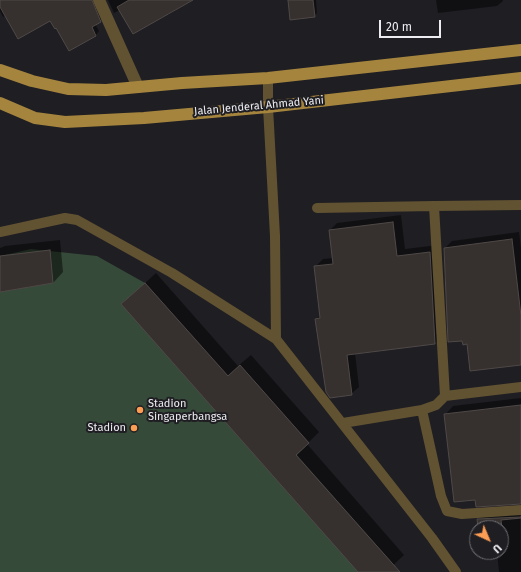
<!DOCTYPE html>
<style>
body{margin:0}
#map{position:relative;width:521px;height:572px;overflow:hidden;background:#1f1e23;font-family:"Fira Sans",sans-serif}
canvas{display:block}
.north{position:absolute;left:469px;top:520px;width:40px;height:40px;box-sizing:border-box;background:#1f1e23;border:1px solid #717175;border-radius:50%;rotate:136deg;font-size:11px;font-weight:700;line-height:16px;text-align:center;color:#ededf1}
.north::after{content:'';display:block;margin:auto;width:14px;height:18px;background:#fc9d54;clip-path:polygon(50% 0,100% 100%,50% 72%,0 100%)}
.scale{position:absolute;left:379px;top:20px;width:62px;height:18px;box-sizing:border-box;border:2px solid #ededf1;border-top:0;padding-left:5px;font-size:12px;line-height:14px;white-space:nowrap;color:#ededf1;-webkit-text-stroke:3px #1f1e23;paint-order:stroke}
</style>
<div id="map">
<canvas width="521" height="572"></canvas>
<div class="north">U</div>
<div class="scale">20 m</div>
</div>
<script>
const c = document.querySelector('canvas').getContext('2d');
c.lineJoin = 'round';
function paint(path, color) { c.fillStyle = color; c.fill(path, 'evenodd'); }
const shape = rows => new Path2D(rows.map(r => 'M' + r).join(''));
function trace(path, color, width, dash) { c.strokeStyle = color; c.lineWidth = width; c.lineCap = dash ? 'butt' : 'round'; c.setLineDash(dash || []); c.stroke(path); }
function write(font, color, halo, rows, align = 'center') {
  c.font = font + ' "Fira Sans",sans-serif'; c.lineWidth = 4; c.setLineDash([]); c.textBaseline = 'middle'; c.strokeStyle = halo; c.fillStyle = color; for (const [text, x, y, turn = 0] of rows) {
    c.save(); c.translate(x, y); c.rotate((+turn || 0) * Math.PI / 180); c.textAlign = isNaN(turn) ? turn : align; if (halo) c.strokeText(text, 0, 0); c.fillText(text, 0, 0); c.restore();
  }
}
paint(shape([
 [31,249,97,256,145,283,227,376,240,365,309,443,297,455,395,566,397,572,0,572,0,256]
]), '#354a38');
paint(shape([
 [0,0,96,0,104,18,95,24,99,31,96,35,70,50,57,27,50,20,6,15,3,17,0,11],
 [108,0,192,0,168,15,167,13,120,10,114,13],
 [291,0,316,0,317,13,314,16],
 [436,0,503,0,503,1,497,6,438,13],
 [401,215,405,249,438,245,443,335,435,343,355,353,359,387,351,394,316,319,321,315,315,267,323,259,333,258,330,230,337,223],
 [519,232,521,248,521,364,468,343,445,248,452,241],
 [60,240,63,272,53,283,0,292,0,248,5,246],
 [156,273,238,366,251,355,319,432,307,444,404,555,386,572,360,572,133,294],
 [521,398,521,495,476,498,445,415,453,406],
 [520,512,521,572,499,572,497,552,501,552,501,528,479,528,478,520,483,515]
]), '#0007');
const building = shape([
 [0,0,92,0,101,22,92,27,96,36,69,51,56,28,55,29,50,21,18,39,0,7,0,0],
 [129,0,193,0,133,34,117,7,129,0],
 [288,0,313,0,315,17,290,20,288,0],
 [393,222,397,256,430,252,435,344,347,355,352,395,330,398,326,392,315,319,320,318,314,266,333,264,329,230,393,222],
 [512,239,521,316,521,365,470,371,467,344,463,345,462,341,448,342,444,248,512,239],
 [50,250,53,283,0,292,0,256,50,250],
 [145,283,228,376,240,365,309,443,296,455,400,572,358,572,121,304,145,283],
 [521,405,521,504,476,507,475,500,454,502,444,414,521,405],
 [521,517,521,518,501,520,502,528,478,528,477,519,521,517]
]);
paint(building, '#36302f');
trace(building, '#4f4947', 1);
trace(shape([
 [268,78,268,107,275,236,276,339],
 [521,205,434,206,445,396,521,387],
 [317,208,434,206],
 [0,232,65,218,77,220,172,273,276,339,432,538,456,572],
 [422,410,441,496,447,511,462,514,521,510],
 [343,423,422,410,436,405,445,396]
]), '#615232', 10);
trace(shape([
 [99,0,138,87]
]), '#615232', 12);
trace(shape([
 [0,70,32,81,68,89,106,90,182,83,268,78,521,50],
 [0,103,35,118,65,122,144,118,268,107,521,78]
]), '#a5853e', 12);
for (const [x, y, r, color] of [
 [140,410,4,"#fc9d54"],
 [134,428,4,"#fc9d54"]
]) { const dot = new Path2D(); dot.arc(x, y, r, 0, 2 * Math.PI); c.fillStyle = color; c.fill(dot); trace(dot, '#1f1e23', 1.5); }
write('11px', '#ededf1', '#1f1e23', [
 ["Jalan Jenderal Ahmad Yani",259,106,-5]
]);
write('11px', '#ededf1', '#1f1e23', [
 ["Stadion",148,404],
 ["Singaperbangsa",148,417],
 ["Stadion",126,428,"right"]
], 'left');
</script>
